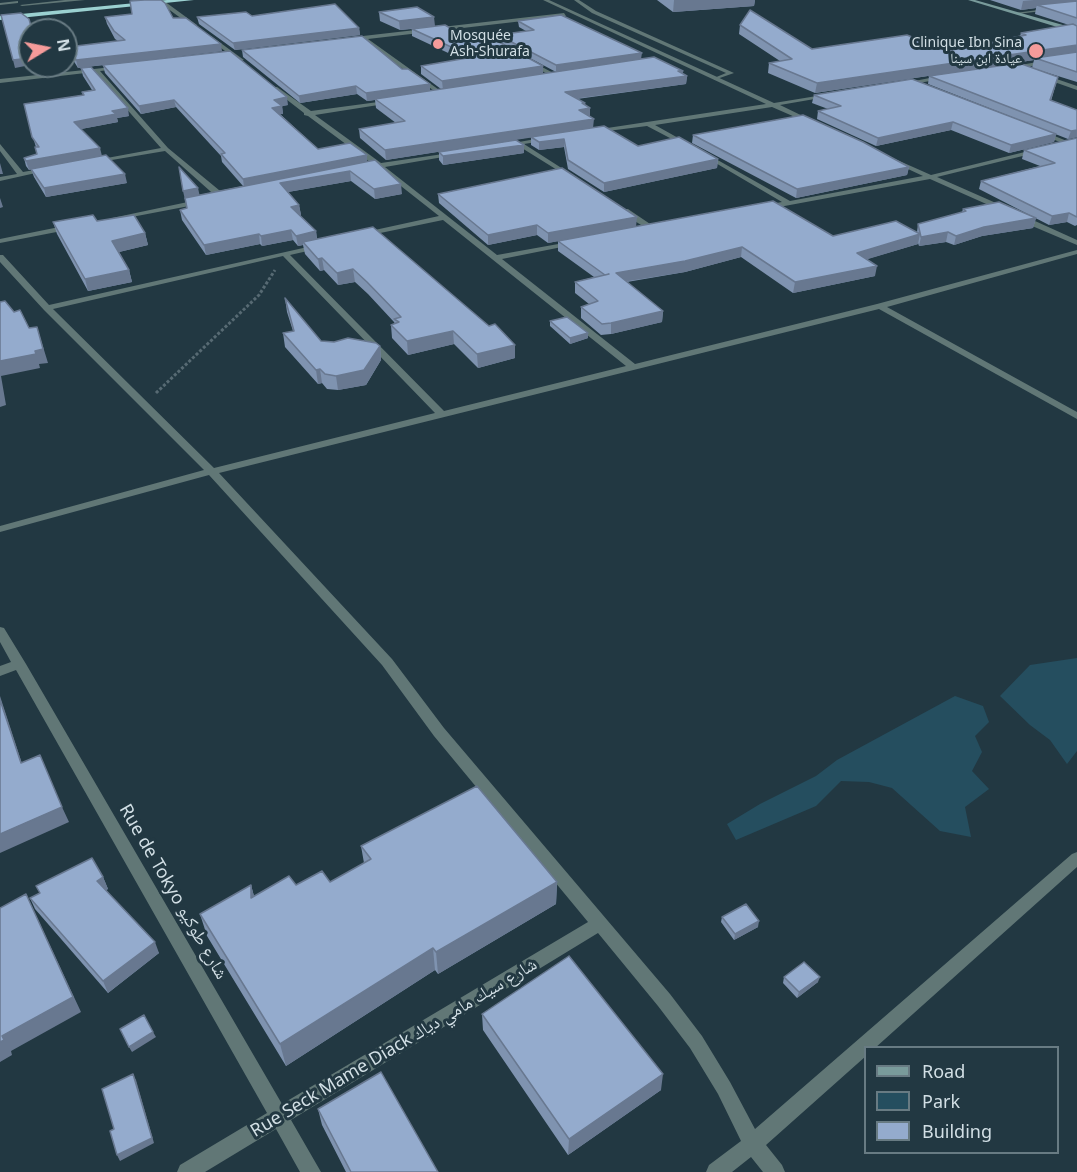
<!DOCTYPE html>
<meta charset="utf-8">
<style>
body{margin:0}
#map{position:relative;width:1077px;height:1172px;overflow:hidden;background:#223842;font-family:"Noto Sans",sans-serif}
canvas{display:block}
.legend{position:absolute;left:864px;top:1046px;width:195px;height:108px;box-sizing:border-box;background:#223842;border:2px solid #687b83;margin:0;padding:8px 10px;list-style:none;font-size:18px;color:#d2dfe5}
.legend li{display:flex;align-items:center;gap:12px;height:30px}
.legend b{width:30px;border:2px solid #687b83}
.north{position:absolute;left:18px;top:18px;width:60px;height:60px;box-sizing:border-box;background:#223842;border:2px solid #687b83;border-radius:50%;rotate:80deg;font-size:16px;font-weight:700;line-height:24px;text-align:center;color:#d2dfe5}
.north::after{content:'';display:block;margin:auto;width:21px;height:27px;background:#f59b9a;clip-path:polygon(50% 0,100% 100%,50% 72%,0 100%)}
</style>
<div id="map">
<canvas width="1077" height="1172"></canvas>
<ul class="legend">
<li><b style="height:8px;background:#799b9b"></b>Road</li>
<li><b style="height:16px;background:#254e5f"></b>Park</li>
<li><b style="height:16px;background:#94abcd"></b>Building</li>
</ul>
<div class="north">N</div>
</div>
<script>
const c = document.querySelector('canvas').getContext('2d');
c.lineJoin = 'round';
function paint(path, color) { c.fillStyle = color; c.fill(path, 'evenodd'); }
const shape = rows => new Path2D(rows.map(r => 'M' + r).join(''));
function trace(path, color, width, dash) { c.strokeStyle = color; c.lineWidth = width; c.lineCap = dash ? 'butt' : 'round'; c.setLineDash(dash || []); c.stroke(path); }
function write(font, color, halo, rows, align = 'center') {
  c.font = font + ' "Noto Sans","Noto Naskh Arabic",sans-serif'; c.lineWidth = 6; c.setLineDash([]); c.textBaseline = 'middle'; c.strokeStyle = halo; c.fillStyle = color; for (const [text, x, y, turn = 0] of rows) {
    c.save(); c.translate(x, y); c.rotate((+turn || 0) * Math.PI / 180); c.textAlign = isNaN(turn) ? turn : align; if (halo) c.strokeText(text, 0, 0); c.fillText(text, 0, 0); c.restore();
  }
}
paint(shape([
 [1077,658,1077,751,1067,764,1050,740,1030,725,1000,696,1030,665],
 [955,696,983,706,989,722,975,736,982,752,972,771,989,789,965,807,971,837,940,831,892,788,869,782,841,781,816,806,736,840,727,824,760,804,816,776,837,760]
]), '#254e5f');
trace(shape([
 [156,393,259,295,275,270]
]), '#576a73', 3, [3, 2]);
paint(shape([
 [574,0,579,0,596,11,734,73,714,80,714,78,726,73,592,13,574,0],
 [18,1,18,3,0,5,0,3,18,1]
]), '#617776');
paint(shape([
 [65,0,85,0,22,6,20,5,65,0],
 [543,0,549,0,774,103,829,94,832,96,780,105,813,121,814,122,811,124,772,107,655,125,689,144,690,145,687,147,647,126,592,133,592,131,594,130,766,104,543,0],
 [160,1,164,1,197,25,197,27,193,27,160,3,160,1],
 [1077,5,1077,7,1017,14,1015,13,1077,5],
 [564,13,566,16,368,39,442,92,440,95,362,40,349,42,346,40,363,36,564,13],
 [207,36,211,36,244,60,239,61,207,38,207,36],
 [1077,55,1077,59,1012,69,1009,67,1077,55],
 [529,60,557,75,558,76,553,77,527,63,529,60],
 [122,66,120,69,100,71,168,148,225,195,225,199,219,199,165,151,94,163,94,161,96,160,161,148,94,72,0,83,0,79,122,66],
 [1042,74,1077,86,1077,90,1040,77,1042,74],
 [945,75,947,78,902,86,899,84,945,75],
 [273,87,277,87,311,111,393,100,391,103,315,115,381,163,457,152,457,154,455,155,385,167,497,255,575,241,575,245,572,245,502,259,635,364,877,304,1077,250,1077,254,887,307,1077,412,1077,419,879,309,219,473,392,659,444,728,670,994,702,1036,730,1082,755,1129,1072,854,1077,852,1077,867,875,1048,866,1048,866,1056,766,1145,782,1165,785,1172,763,1172,751,1157,732,1172,706,1172,709,1165,741,1141,718,1094,690,1048,658,1006,598,933,291,1120,321,1172,300,1172,276,1129,205,1172,177,1172,180,1165,267,1113,16,670,0,676,0,666,11,662,0,642,0,627,4,628,26,664,282,1104,588,922,434,736,382,665,209,475,0,532,0,526,204,470,44,310,0,262,0,255,3,255,49,305,321,244,321,248,290,255,444,411,626,366,443,220,361,237,361,233,439,216,378,168,364,169,364,167,374,165,308,116,304,115,304,113,273,89,273,87],
 [283,256,435,413,214,468,53,309,283,256],
 [1042,131,1077,145,1077,149,1040,134,1039,133,1042,131],
 [547,137,549,138,549,140,524,144,574,176,574,178,570,178,517,145,505,147,502,145,547,137],
 [0,144,23,172,46,168,49,170,0,181,0,177,17,174,0,151,0,144],
 [1037,149,1039,150,1039,152,937,177,1005,207,1005,211,1002,211,930,179,763,210,759,208,760,206,782,202,702,155,707,154,790,201,923,176,893,162,892,161,895,159,931,175,1037,149],
 [202,199,206,201,205,203,116,220,112,218,202,199],
 [622,209,628,209,656,228,649,230,622,213,622,209],
 [1018,216,1024,216,1077,240,1077,245,1018,220,1018,216],
 [69,225,72,225,72,229,0,243,0,239,69,225]
]), '#617776');
paint(shape([
 [968,0,975,0,1077,29,1077,33,968,0]
]), '#799b9b');
paint(shape([
 [167,0,194,0,0,20,0,16,167,0]
]), '#9bd1d1');
paint(shape([
 [657,0,755,0,754,6,673,12],
 [990,0,1077,0,1077,82,1032,68,1034,60,815,93,768,73,769,63,780,61,739,34,740,25,812,49,947,51,1020,36,1021,33,1069,25,1035,14,1036,8,1021,10],
 [379,12,435,26,467,38,543,74,556,72,498,41,498,35,526,31,519,27,518,21,683,71,682,74,687,76,686,84,577,99,585,103,584,105,590,116,593,128,638,146,718,159,717,168,604,192,568,169,564,147,539,150,531,145,531,137,386,160,360,138,359,129,396,123,376,108,375,100,367,101,357,94,300,103,243,57,242,50,402,69,430,84,430,91,441,89,421,74,421,66,461,59,412,36,412,29,400,30,380,21],
 [252,16,359,28,360,35,235,50,199,24,197,17],
 [105,17,173,18,222,51,78,68,70,55,68,47,118,41,115,39,107,24],
 [103,65,288,105,282,106,283,114,280,114,318,149,367,162,402,194,375,199,351,181,288,192,299,205,301,215,300,216,316,231,317,239,489,326,515,345,515,358,478,368,454,344,408,355,392,338,391,325,395,324,394,322,368,294,355,282,338,285,324,270,320,271,305,254,303,245,298,246,293,240,262,246,260,244,206,255,182,220,180,210,187,208,199,195,243,186,222,162,221,156,176,107,141,114,105,73],
 [81,68,129,116,117,118,118,122,81,129,101,156,127,183,46,197,34,177,31,169,29,170,26,166,24,158,37,154,36,147,35,144,24,104,83,95,82,92,92,90,83,76],
 [929,76,1058,77,1051,101,1077,137,1068,139,928,84],
 [814,95,1056,134,1054,142,1009,153,951,130,876,146,817,119,818,111,828,109,812,103],
 [693,135,909,167,907,175,796,198,692,143],
 [1077,138,1077,225,1075,226,1067,222,1049,225,979,189,981,181,1040,166,1022,159,1024,150],
 [524,145,524,153,443,165,439,160,439,152],
 [438,194,636,226,833,236,917,232,918,224,962,212,963,209,1036,218,1033,228,982,236,954,245,946,242,919,246,918,243,918,244,867,259,875,276,793,293,741,257,685,272,627,282,663,311,662,322,611,334,601,335,581,318,581,307,589,304,575,293,575,282,594,277,558,251,558,241,548,243,537,235,488,245,439,203],
 [97,221,145,233,148,245,119,252,129,270,132,282,88,291,57,234,53,222],
 [285,298,321,341,380,346,381,360,366,385,338,390,327,389,322,383,318,384,285,347,283,333,293,331,287,312],
 [550,321,588,333,588,338,570,344,550,326],
 [361,846,557,882,556,904,438,974,435,970,286,1066,207,936,200,914,251,885,254,896,296,885,330,882,364,863],
 [103,877,108,889,106,890,159,953,108,993,35,909,30,898],
 [722,917,758,927,734,940,721,922],
 [784,977,818,982,797,998,783,983],
 [482,1014,661,1090,568,1155,483,1030],
 [318,1109,438,1172,346,1172,322,1125]
]), '#7f93b0');
paint(shape([
 [674,0,755,0,754,6,673,12],
 [1034,0,1077,0,1077,3,1037,5,1036,8,1021,10,1023,1],
 [434,17,435,26,400,30,399,21],
 [359,28,360,35,235,50,233,43],
 [221,44,222,51,78,68,76,60],
 [1077,45,1077,54,1035,58,1034,60,815,93,817,83],
 [642,53,641,59,556,72,556,65],
 [30,58,30,65,15,68,13,60],
 [543,66,543,74,443,90,442,81],
 [683,71,682,77,687,76,686,84,565,100,565,92],
 [430,84,430,92,367,101,366,93],
 [356,86,357,94,300,103,299,96],
 [287,97,288,105,282,106,283,114,273,115,272,108,274,100],
 [174,100,176,107,141,114,139,106],
 [582,103,585,103,584,109,590,108,590,117,579,119],
 [128,108,129,116,117,118,118,122,76,130,74,122,112,111],
 [594,119,593,128,386,160,385,150],
 [953,122,951,130,876,146,878,138],
 [1077,130,1077,137,1068,139,1071,131],
 [1056,134,1054,142,1009,153,1011,145],
 [564,139,564,147,539,150,539,142],
 [524,145,524,153,443,165,443,156],
 [100,148,102,156,29,170,26,161],
 [367,155,367,163,244,187,243,179],
 [718,159,717,168,604,192,604,183],
 [0,163,3,174,0,174],
 [909,167,907,175,796,198,797,189],
 [350,171,351,181,282,193,280,183],
 [125,174,127,183,46,197,44,188],
 [401,184,402,194,375,199,374,189],
 [198,188,200,197,185,200,183,191],
 [0,198,3,207,0,208],
 [299,205,301,215,292,217,291,207],
 [1069,213,1067,222,1049,225,1052,216],
 [637,217,636,227,548,243,548,233],
 [1036,218,1033,228,982,236,954,245,956,236,984,227],
 [537,225,537,235,488,245,488,235],
 [291,230,293,240,262,246,261,236],
 [316,231,317,241,303,242,303,245,298,246,296,236],
 [948,232,946,242,919,246,921,237],
 [145,233,148,245,115,253,112,241],
 [259,234,260,244,206,255,204,245],
 [920,234,918,244,855,263,857,253],
 [742,247,741,257,685,272,616,283,616,273],
 [322,258,324,270,320,271,318,259],
 [877,266,875,276,793,293,795,282],
 [353,269,355,282,338,285,337,273],
 [129,270,132,282,88,291,85,279],
 [663,311,662,322,611,334,611,323],
 [37,327,48,363,39,364,40,368,1,376,6,405,0,407,0,361,35,351],
 [453,331,454,344,408,355,407,341],
 [588,333,588,338,570,344,570,338],
 [515,345,515,358,478,368,477,354],
 [380,346,381,360,366,385,338,390,336,376],
 [320,369,322,383,318,384,316,370],
 [0,696,27,779,21,763,0,700],
 [62,807,69,822,0,853,0,834],
 [103,877,108,889,102,892,97,881],
 [557,882,556,904,438,974,436,952],
 [251,885,257,908,251,898],
 [26,894,81,1012,11,1051,12,1055,0,1062,0,1042,2,1036],
 [759,921,758,927,734,940,735,934],
 [155,942,159,953,108,993,103,981],
 [433,948,435,970,286,1066,280,1044],
 [820,977,818,982,797,998,799,992],
 [153,1032,156,1037,132,1052,129,1047],
 [133,1074,136,1080,154,1143,120,1161,117,1155],
 [663,1074,661,1090,568,1155,569,1139]
]), '#687890');
const building = shape([
 [144,0,161,0,165,3,173,18,186,18,221,44,76,60,68,47,125,40,114,31,105,17,132,14,130,1,144,0],
 [1077,1,1077,18,1037,5,1077,1],
 [335,4,359,28,233,43,197,17,246,12,252,16,335,4],
 [417,7,434,17,399,21,379,12,417,7],
 [750,10,812,49,907,35,947,51,1026,35,1021,33,1073,24,1077,26,1077,45,817,83,769,63,792,59,740,25,750,10],
 [21,13,29,19,32,30,30,30,30,58,13,60,1,15,21,13],
 [561,15,642,53,556,65,498,35,534,30,518,21,561,15],
 [445,25,467,38,486,35,543,66,442,81,421,66,473,57,412,29,445,25],
 [362,36,402,69,408,69,430,84,366,93,356,86,299,96,242,50,362,36],
 [230,51,287,97,274,100,282,106,272,108,318,149,350,143,367,155,243,179,221,154,225,153,174,100,139,106,103,65,230,51],
 [1077,52,1077,72,1035,58,1077,52],
 [654,57,683,71,678,71,687,76,565,92,585,103,582,103,590,108,579,110,594,119,385,150,359,129,405,121,375,99,654,57],
 [1019,63,1058,77,1050,100,1077,110,1077,130,1071,131,929,76,1019,63],
 [91,67,128,108,112,111,116,114,74,122,100,148,26,161,24,158,37,154,35,147,39,147,32,137,24,104,84,95,82,92,95,90,81,68,91,67],
 [912,79,1056,134,1011,145,953,122,878,138,818,111,841,106,814,95,912,79],
 [803,115,863,142,909,167,797,189,693,135,803,115],
 [604,126,638,146,679,137,718,159,604,183,568,160,564,139,539,142,531,137,604,126],
 [1077,138,1077,217,1069,213,1052,216,981,181,1055,163,1024,150,1077,138],
 [516,140,524,145,443,156,439,152,516,140],
 [106,155,125,174,44,188,31,169,106,155],
 [375,160,401,184,374,189,350,171,280,183,299,205,291,207,316,231,296,236,291,230,261,236,259,234,204,245,180,210,187,208,185,198,375,160],
 [179,167,198,188,183,191,179,167],
 [562,168,637,217,548,233,537,225,488,235,438,194,562,168],
 [773,201,833,236,896,221,920,234,857,253,877,266,795,282,742,247,685,261,616,273,663,311,611,323,602,324,581,307,598,301,575,282,609,274,605,275,558,241,773,201],
 [999,202,1036,218,984,227,956,236,948,232,921,237,918,224,966,211,963,209,999,202],
 [93,215,97,221,134,215,145,233,112,241,129,270,85,279,53,222,93,215],
 [373,227,489,326,495,324,515,345,477,354,453,331,407,341,391,325,399,322,394,319,401,317,367,282,353,269,337,273,322,258,318,259,303,242,373,227],
 [285,298,321,341,334,342,348,338,376,343,380,346,364,370,336,376,325,374,320,369,316,370,283,333,294,331,285,298],
 [5,301,14,312,20,310,29,328,37,327,43,349,35,351,36,354,0,361,0,302,5,301],
 [567,317,588,333,570,338,550,321,567,317],
 [0,700,21,763,40,755,62,807,0,834,0,700],
 [477,786,557,882,436,952,433,948,280,1044,200,914,251,885,251,898,289,876,296,885,322,871,330,882,371,859,361,846,477,786],
 [92,858,103,877,97,881,155,942,103,981,30,898,40,893,36,886,92,858],
 [26,894,73,997,2,1036,4,1040,0,1042,0,908,26,894],
 [746,904,759,921,735,934,722,917,746,904],
 [569,956,663,1074,569,1139,482,1014,569,956],
 [804,962,820,977,799,992,784,977,804,962],
 [144,1015,153,1032,129,1047,120,1029,144,1015],
 [381,1072,438,1172,351,1172,318,1109,381,1072],
 [133,1074,152,1138,117,1155,110,1131,114,1129,102,1089,133,1074]
]);
paint(building, '#94abcd');
trace(building, '#687890', 1.5);
for (const [x, y, r, color] of [
 [438,44,6,"#f59b9a"],
 [1036,51,8,"#f59b9a"]
]) { const dot = new Path2D(); dot.arc(x, y, r, 0, 2 * Math.PI); c.fillStyle = color; c.fill(dot); trace(dot, '#223842', 2); }
write('14px', '#d2dfe5', '#223842', [
 ["Mosquée",450,36],
 ["Ash-Shurafa",450,52],
 ["Clinique Ibn Sina",1022,43,"right"],
 ["عيادة ابن سينا",1022,59,"right"]
], 'left');
write('18px', '#d2dfe5', '#223842', [
 ["Rue de Tokyo شارع طوكيو",173,892,60],
 ["Rue Seck Mame Diack شارع سيك مامي دياك",394,1048,-31]
]);
</script>
